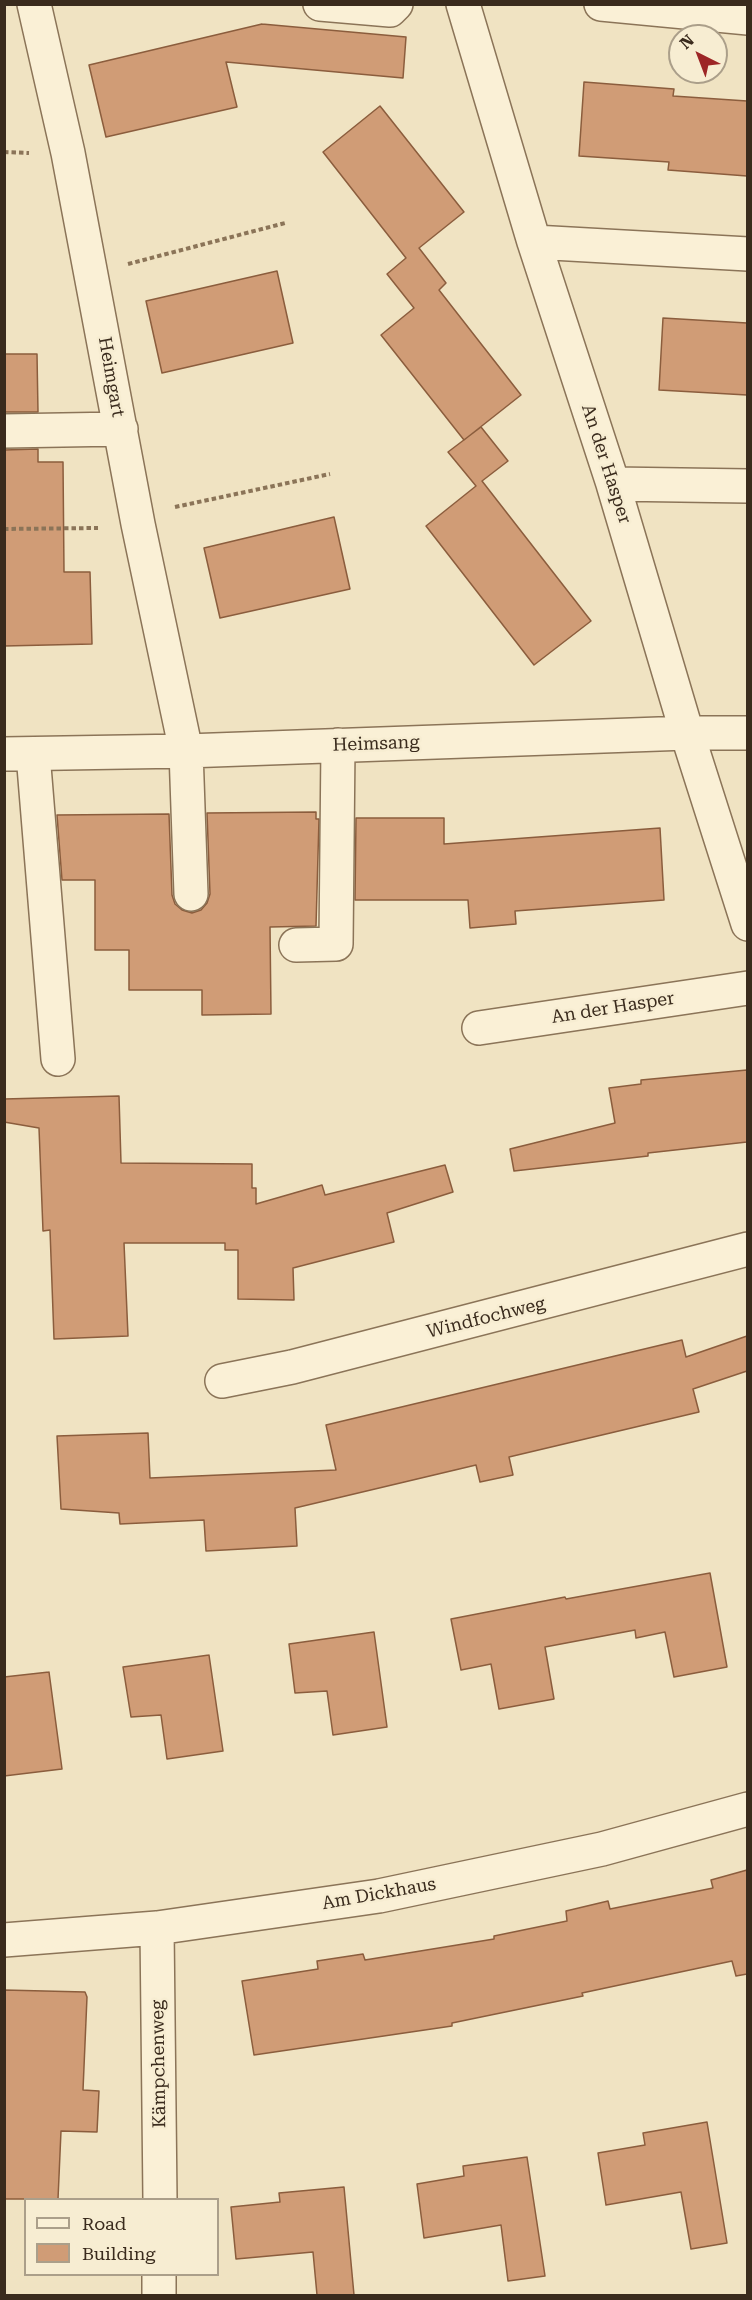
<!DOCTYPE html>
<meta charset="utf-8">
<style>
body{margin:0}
#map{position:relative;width:752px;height:2300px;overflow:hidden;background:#f0e3c2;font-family:"Roboto Serif",serif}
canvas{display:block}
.frame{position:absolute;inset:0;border:6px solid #3a2b1d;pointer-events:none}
.legend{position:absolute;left:24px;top:2198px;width:195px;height:78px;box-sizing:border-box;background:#f7edd2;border:2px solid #ab9f8a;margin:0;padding:8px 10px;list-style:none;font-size:18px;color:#3a2b1d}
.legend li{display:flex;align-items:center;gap:12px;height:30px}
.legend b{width:30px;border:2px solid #ab9f8a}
.north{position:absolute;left:668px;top:24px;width:60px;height:60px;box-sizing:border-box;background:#f7edd2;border:2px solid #ab9f8a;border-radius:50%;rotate:318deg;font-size:16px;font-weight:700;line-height:24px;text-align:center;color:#3a2b1d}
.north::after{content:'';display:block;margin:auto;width:21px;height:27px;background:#9d2626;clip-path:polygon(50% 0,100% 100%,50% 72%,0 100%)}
</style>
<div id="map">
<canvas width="752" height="2300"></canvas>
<div class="frame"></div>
<ul class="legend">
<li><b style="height:8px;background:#faf0d6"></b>Road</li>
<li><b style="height:16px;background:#d09c76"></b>Building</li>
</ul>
<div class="north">N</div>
</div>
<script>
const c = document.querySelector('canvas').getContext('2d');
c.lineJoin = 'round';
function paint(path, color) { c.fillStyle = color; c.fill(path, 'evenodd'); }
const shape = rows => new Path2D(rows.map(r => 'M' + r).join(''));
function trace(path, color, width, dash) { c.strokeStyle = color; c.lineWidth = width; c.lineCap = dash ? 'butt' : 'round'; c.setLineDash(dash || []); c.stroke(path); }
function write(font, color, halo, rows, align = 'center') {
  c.font = font + ' "Roboto Serif",serif'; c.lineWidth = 5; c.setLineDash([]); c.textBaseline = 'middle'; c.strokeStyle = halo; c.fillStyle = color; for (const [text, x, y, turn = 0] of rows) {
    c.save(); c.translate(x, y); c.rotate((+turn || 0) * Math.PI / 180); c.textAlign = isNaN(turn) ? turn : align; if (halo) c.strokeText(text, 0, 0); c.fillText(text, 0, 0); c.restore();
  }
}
const building = shape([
 [262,24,406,37,403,78,226,62,237,107,106,137,89,65,262,24],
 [584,82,674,89,673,96,747,101,747,176,668,170,669,162,579,156,584,82],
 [380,106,464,212,419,248,446,283,439,290,521,395,464,440,381,335,414,308,387,274,406,258,323,152,380,106],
 [277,271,293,343,162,373,146,301,277,271],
 [663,318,747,323,747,395,659,390,663,318],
 [4,354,37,354,38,412,4,412,4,354],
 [481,427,508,461,482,481,591,621,534,665,426,526,476,486,448,452,481,427],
 [38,449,38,462,63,462,64,572,90,572,92,644,4,646,4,450,38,449],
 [334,517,350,589,220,618,204,548,334,517],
 [316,812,316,819,319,819,316,926,270,927,271,1014,202,1015,202,990,129,990,129,950,95,950,95,880,62,880,57,815,169,814,172,895,175,904,182,910,192,913,201,910,207,903,210,894,207,813,316,812],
 [356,818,444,818,444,844,660,828,664,900,515,911,516,924,470,928,468,900,355,900,356,818],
 [747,1070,747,1142,648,1153,648,1156,514,1171,510,1149,615,1123,609,1088,641,1084,641,1080,747,1070],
 [119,1096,121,1163,252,1164,252,1188,256,1188,256,1204,322,1185,325,1195,445,1165,453,1192,387,1213,394,1242,293,1268,294,1300,238,1299,238,1250,225,1250,225,1243,124,1243,128,1336,54,1339,50,1230,43,1231,39,1128,4,1122,4,1099,119,1096],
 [747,1336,747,1371,693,1389,699,1412,509,1457,513,1475,480,1482,476,1465,295,1508,297,1546,206,1551,204,1520,120,1524,119,1513,61,1509,57,1436,148,1433,150,1478,336,1470,326,1425,682,1340,686,1357,747,1336],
 [710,1573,727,1667,674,1677,665,1632,636,1638,635,1630,545,1647,554,1699,499,1709,491,1664,461,1670,451,1619,565,1597,566,1599,710,1573],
 [374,1632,387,1727,333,1735,327,1691,295,1693,289,1644,374,1632],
 [209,1655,223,1751,167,1759,161,1715,131,1717,123,1667,209,1655],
 [49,1672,62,1769,4,1776,4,1677,49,1672],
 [747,1870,747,1974,736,1976,732,1961,582,1993,583,1996,452,2023,452,2026,254,2055,242,1981,318,1969,317,1961,363,1954,365,1960,494,1939,494,1936,567,1921,566,1911,608,1901,610,1909,713,1888,711,1880,747,1870],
 [4,1990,85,1992,87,1997,83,2090,99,2091,97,2132,61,2131,58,2199,4,2199,4,1990],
 [707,2122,727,2243,691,2249,681,2192,606,2205,598,2153,645,2145,643,2133,707,2122],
 [527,2157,545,2276,508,2281,501,2225,424,2238,417,2184,464,2176,463,2166,527,2157],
 [344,2187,354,2295,317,2295,313,2252,236,2259,231,2207,280,2202,279,2193,344,2187]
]);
paint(building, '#d09c76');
trace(building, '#8b5d3d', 1.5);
const minor = shape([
 [34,4,68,153,138,524,186,751,191,894],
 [320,4,390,10,396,4],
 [463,4,534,242,613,484,687,733,748,924],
 [601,4,748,18],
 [534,242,748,254],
 [4,431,121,429],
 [613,484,748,486],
 [4,754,186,751,687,733,748,733],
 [33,754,58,1059],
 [296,945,336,944,338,745],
 [479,1028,748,988],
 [222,1381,292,1367,748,1249],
 [157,1928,160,2200],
 [4,1940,157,1928,379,1896,602,1849,748,1809],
 [159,2296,159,2274]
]);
trace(minor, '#8b7458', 36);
trace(shape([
 [4,152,29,153],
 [128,264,285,223],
 [175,507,330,474],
 [4,529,98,528]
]), '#8b7458', 4, [4.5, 3]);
trace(minor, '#faf0d6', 33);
write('18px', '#3a2b1d', '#f7edd2', [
 ["Heimgart",111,377,80],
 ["An der Hasper",606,464,72],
 ["Heimsang",376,744,-2],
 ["An der Hasper",613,1008,-9],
 ["Windfochweg",486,1318,-14],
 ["Am Dickhaus",379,1894,-10],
 ["Kämpchenweg",159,2064,-91]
]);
</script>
